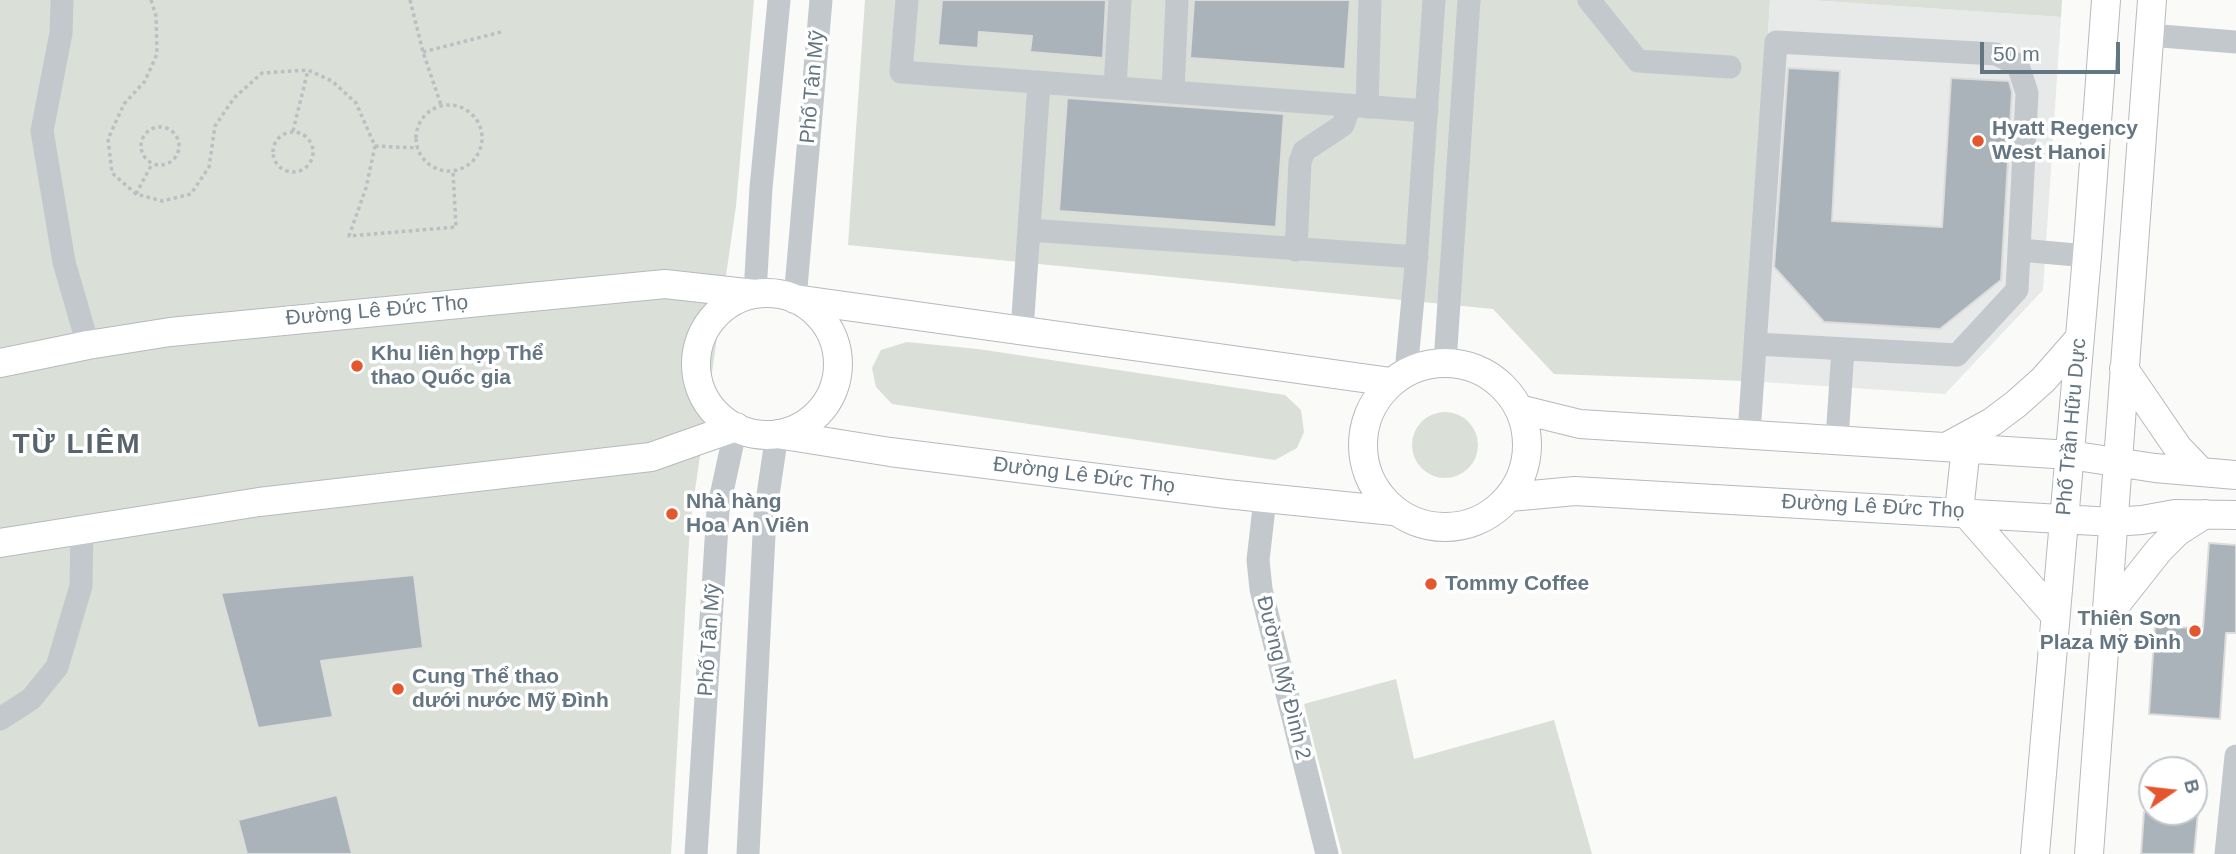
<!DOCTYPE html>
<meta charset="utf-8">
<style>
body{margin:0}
#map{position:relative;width:2236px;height:854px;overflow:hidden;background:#fafaf8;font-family:Helvetica,sans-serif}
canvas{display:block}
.north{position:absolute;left:2138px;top:756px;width:70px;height:70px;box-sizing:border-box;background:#fff;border:2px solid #c1c8cd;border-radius:50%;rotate:76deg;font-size:19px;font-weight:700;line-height:28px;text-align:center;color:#657683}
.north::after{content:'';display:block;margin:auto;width:24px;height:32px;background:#e4572e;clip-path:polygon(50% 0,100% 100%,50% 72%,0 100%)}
.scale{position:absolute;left:1980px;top:42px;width:140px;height:32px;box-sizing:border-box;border:4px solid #657683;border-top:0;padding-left:9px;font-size:21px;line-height:24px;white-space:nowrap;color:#657683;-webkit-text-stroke:5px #fff;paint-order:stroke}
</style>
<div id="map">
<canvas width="2236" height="854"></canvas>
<div class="north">B</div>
<div class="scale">50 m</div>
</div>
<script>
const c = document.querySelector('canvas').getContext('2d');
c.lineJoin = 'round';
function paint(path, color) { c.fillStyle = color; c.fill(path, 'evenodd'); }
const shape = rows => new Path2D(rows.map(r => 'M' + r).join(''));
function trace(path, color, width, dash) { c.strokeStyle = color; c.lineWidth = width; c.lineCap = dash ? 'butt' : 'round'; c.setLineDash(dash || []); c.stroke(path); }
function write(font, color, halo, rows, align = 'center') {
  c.font = font + ' Helvetica,sans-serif'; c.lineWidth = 7; c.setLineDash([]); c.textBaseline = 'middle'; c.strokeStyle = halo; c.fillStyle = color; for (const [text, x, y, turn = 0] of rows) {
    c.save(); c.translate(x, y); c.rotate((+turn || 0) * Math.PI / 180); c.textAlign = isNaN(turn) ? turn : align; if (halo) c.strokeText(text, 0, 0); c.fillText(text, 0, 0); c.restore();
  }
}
paint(shape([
 [1770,0,1809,0,2061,17,2043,290,1945,394,1746,381]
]), '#e8e9e9');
paint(shape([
 [0,0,754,0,736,206,690,525,671,854,0,854],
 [865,0,1770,0,1746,381,1554,374,1493,309,848,245],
 [1809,0,2062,0,2061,17],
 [907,342,978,349,1285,395,1301,410,1304,432,1297,448,1275,460,892,404,876,387,872,368,881,350],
 '1412 445a33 33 0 1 1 66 0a33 33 0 1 1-66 0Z',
 [1396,679,1414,759,1554,720,1592,854,1342,854,1304,704]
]), '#dadfd7');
const building = shape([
 [942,0,1106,0,1103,58,1030,52,1032,36,979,32,978,48,938,45,942,0],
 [1194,0,1350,0,1345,69,1190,58,1194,0],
 [1788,68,1840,71,1832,221,1942,227,1951,78,2009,81,2012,92,2001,280,1940,329,1824,322,1774,267,1788,68],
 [1067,98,1284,114,1276,227,1059,211,1067,98],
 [2209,543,2236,545,2236,633,2226,633,2220,719,2149,714,2155,625,2203,629,2209,543],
 [414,575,423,648,321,661,333,717,258,728,221,593,414,575],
 [337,795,352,854,247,854,238,820,337,795],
 [2144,812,2198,812,2194,854,2141,854,2144,812]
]);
paint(building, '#aab3b9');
trace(building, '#dcdcda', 2);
const major = shape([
 '696 364a71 71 0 1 1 142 0a71 71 0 1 1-142 0Z',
 [795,299,1391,382],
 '1363 445a82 82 0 1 1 164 0a82 82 0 1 1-164 0Z',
 [0,363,88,345,170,332,665,284,755,294],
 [2124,369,2178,448,2201,472],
 [1519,409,1580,424,2070,455,2155,468,2236,475],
 [777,434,890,452,1226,494,1393,511],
 [1948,446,1992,422,2016,404,2043,380,2079,339],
 [1510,497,1575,491,2113,522,2142,520,2175,514,2236,515],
 [1959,511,1966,447],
 [1965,512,2054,614],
 [0,543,259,502,651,457,736,427],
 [2106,617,2159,550,2177,532,2205,514],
 [2035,854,2087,256,2106,0],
 [2089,854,2152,0]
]);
trace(major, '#b5babe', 30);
trace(shape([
 [151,0,156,16,157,54,145,81,124,104,108,139,112,173,136,194,162,201,191,194,209,167,215,126,234,98,262,73,308,70,332,81,356,103,375,146,366,188,349,236,456,227,453,171],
 [410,0,423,52,441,105],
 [423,52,501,32],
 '416 138a33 33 0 1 1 66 0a33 33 0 1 1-66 0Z',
 '141 146a19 19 0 1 1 38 0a19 19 0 1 1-38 0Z',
 [293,131,308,70],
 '273 152a20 20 0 1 1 40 0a20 20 0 1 1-40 0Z',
 [375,146,418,148],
 [136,194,152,164]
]), '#bbbfc2', 3.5, [3.5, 3.5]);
trace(shape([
 [62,0,61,33,42,131,64,262,88,345],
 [907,0,901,72,1427,111],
 [1589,0,1638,61,1730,67],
 [2149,35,2236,42],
 [1115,88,1120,0],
 [1173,92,1177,0],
 [1367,107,1370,0],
 [1029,230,1417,257],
 [1296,250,1300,162,1304,151,1343,125,1350,105],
 [2020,250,2087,256],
 [755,294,761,188,779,0],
 [795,299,821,0],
 [1022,331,1039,82],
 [1445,363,1469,0],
 [1406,372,1415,277,1434,0],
 [1749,433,1776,42,1996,54,2018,65,2027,93,2017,290,1957,355,1756,344],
 [1837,439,1843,349],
 [1265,499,1258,560,1261,589,1327,854],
 [0,719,31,699,57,667,81,586,82,528],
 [696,854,718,510,736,427],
 [748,854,765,515,777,434],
 [2226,854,2236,756]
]), '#c3c8cc', 23);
trace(major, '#fff', 28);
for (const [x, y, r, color] of [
 [1978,141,7,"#e4572e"],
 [357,366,7,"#e4572e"],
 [672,514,7,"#e4572e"],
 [1431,584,7,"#e4572e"],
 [2195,631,7,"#e4572e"],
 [398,689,7,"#e4572e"]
]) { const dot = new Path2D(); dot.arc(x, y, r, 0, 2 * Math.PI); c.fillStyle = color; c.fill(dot); trace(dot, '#fff', 2.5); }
write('21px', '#657683', '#fff', [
 ["Phố Tân Mỹ",813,87,-85],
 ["Đường Lê Đức Thọ",377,311,-5],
 ["Phố Trần Hữu Dực",2072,427,-85],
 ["Đường Lê Đức Thọ",1084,476,7],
 ["Đường Lê Đức Thọ",1873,507,3],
 ["Phố Tân Mỹ",710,640,-86],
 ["Đường Mỹ Đình 2",1283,678,76]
]);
write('bold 21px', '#657683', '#fff', [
 ["Hyatt Regency",1992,129],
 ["West Hanoi",1992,153],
 ["Khu liên hợp Thể",371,354],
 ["thao Quốc gia",371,378],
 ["Nhà hàng",686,502],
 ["Hoa An Viên",686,526],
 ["Tommy Coffee",1445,584],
 ["Thiên Sơn",2181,619,"right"],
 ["Plaza Mỹ Đình",2181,643,"right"],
 ["Cung Thể thao",412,677],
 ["dưới nước Mỹ Đình",412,701]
], 'left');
c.letterSpacing = '2px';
write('bold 28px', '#57646e', '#fff', [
 ["TỪ LIÊM",77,445]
]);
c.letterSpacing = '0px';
</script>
